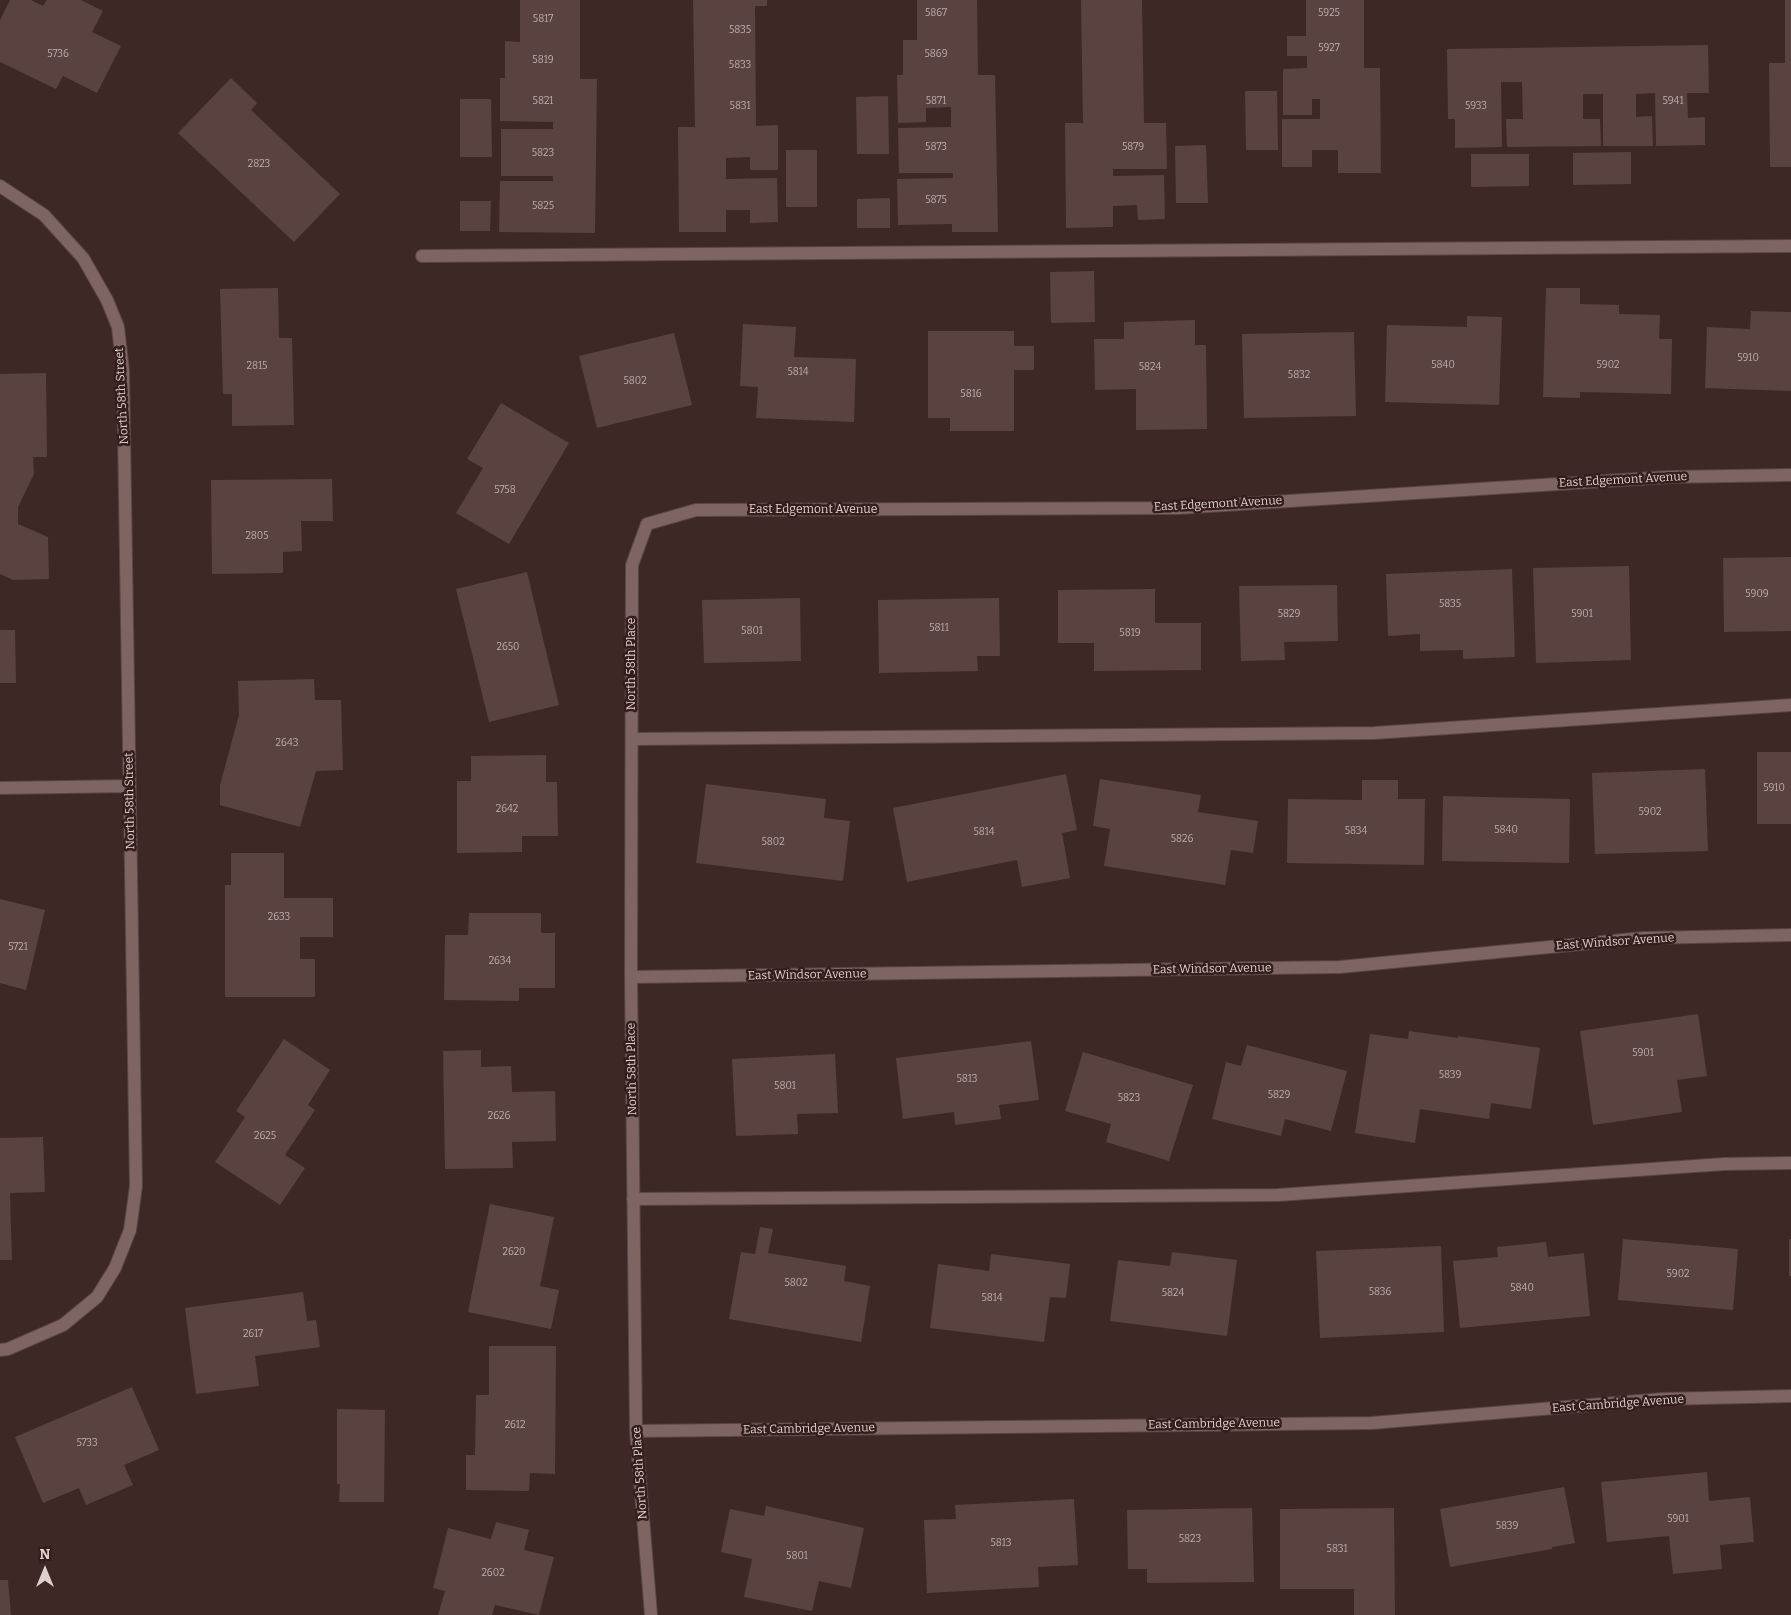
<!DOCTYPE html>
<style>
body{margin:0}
#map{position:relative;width:1791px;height:1615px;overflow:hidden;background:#3e2825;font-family:Bitter,serif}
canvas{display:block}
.north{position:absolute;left:20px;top:1545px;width:50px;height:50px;-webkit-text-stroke:4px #331e1c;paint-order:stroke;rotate:0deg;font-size:14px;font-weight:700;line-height:20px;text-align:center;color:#dfd0ce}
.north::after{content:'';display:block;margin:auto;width:18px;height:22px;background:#dfd0ce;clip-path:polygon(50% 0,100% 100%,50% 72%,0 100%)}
</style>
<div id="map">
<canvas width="1791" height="1615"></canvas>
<div class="north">N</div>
</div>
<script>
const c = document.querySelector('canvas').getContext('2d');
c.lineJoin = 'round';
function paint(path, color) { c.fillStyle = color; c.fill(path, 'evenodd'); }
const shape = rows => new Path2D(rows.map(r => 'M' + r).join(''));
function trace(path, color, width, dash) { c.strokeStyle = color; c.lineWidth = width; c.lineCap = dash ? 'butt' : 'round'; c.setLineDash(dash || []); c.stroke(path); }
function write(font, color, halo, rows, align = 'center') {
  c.font = font + ' Bitter,serif'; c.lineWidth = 5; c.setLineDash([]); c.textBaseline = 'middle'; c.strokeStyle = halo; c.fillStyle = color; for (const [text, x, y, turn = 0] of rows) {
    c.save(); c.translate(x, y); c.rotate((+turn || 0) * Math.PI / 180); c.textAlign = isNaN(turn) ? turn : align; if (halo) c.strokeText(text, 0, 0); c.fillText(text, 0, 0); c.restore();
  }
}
paint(shape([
 [10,0,31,0,43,6,47,0,81,0,103,11,92,32,121,46,97,93,63,76,56,89,0,62,0,20],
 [520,0,580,0,580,79,597,79,595,233,499,232,500,181,553,181,553,176,501,176,501,129,553,129,553,122,500,121,500,78,505,78,505,41,520,42],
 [693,0,767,0,767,6,755,6,756,126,778,125,778,170,750,170,750,157,726,158,726,179,777,178,778,222,750,223,750,210,726,210,726,232,679,232,678,127,695,127],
 [917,0,977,0,978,75,995,75,998,232,952,232,952,224,898,225,897,179,953,178,953,173,899,173,898,128,951,127,951,107,926,108,926,122,898,123,897,75,903,75,903,40,917,40],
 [1081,0,1142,0,1144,123,1166,123,1167,169,1113,169,1113,176,1164,175,1165,219,1138,220,1137,205,1113,206,1113,227,1066,228,1065,123,1083,123],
 [1306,0,1364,0,1364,68,1380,68,1381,173,1338,173,1338,150,1312,150,1312,167,1282,167,1282,119,1320,119,1320,99,1312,99,1312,115,1283,115,1283,69,1307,68,1307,56,1287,56,1287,36,1306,36],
 [1785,0,1791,0,1791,167,1770,167,1769,63,1785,63],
 [1708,45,1709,93,1687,93,1688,118,1705,117,1705,145,1656,146,1655,93,1636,94,1636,117,1652,116,1653,146,1603,146,1603,94,1583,94,1583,119,1600,119,1601,146,1507,147,1506,119,1523,119,1522,82,1501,82,1502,147,1455,148,1455,119,1448,119,1447,49],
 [231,78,257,103,251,110,340,194,294,242,178,133],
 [1245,91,1277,91,1278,150,1246,150],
 [888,96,889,154,857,154,856,97],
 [460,99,491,99,492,157,460,157],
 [1206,145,1208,203,1176,203,1175,146],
 [786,150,817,150,817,207,786,207],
 [1631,152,1631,184,1573,185,1573,153],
 [1471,154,1529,154,1529,186,1471,187],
 [890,198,890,228,857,228,857,199],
 [460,201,491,201,490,231,460,231],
 [1094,271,1095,322,1051,323,1050,272],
 [278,288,279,338,292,338,294,425,232,426,232,394,223,394,220,289],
 [1546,288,1580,288,1580,304,1619,305,1619,314,1660,315,1659,339,1672,339,1671,394,1580,392,1580,398,1543,397],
 [1751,311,1791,312,1791,391,1705,388,1707,327,1750,329],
 [1467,316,1502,317,1499,405,1385,402,1387,325,1467,327],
 [1195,320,1195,345,1206,345,1207,429,1136,430,1136,389,1095,390,1094,339,1124,339,1124,322],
 [743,324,796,327,794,357,856,359,854,422,756,418,758,387,740,386],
 [928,331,1014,331,1014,346,1034,346,1034,370,1014,370,1014,431,950,431,950,418,928,418],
 [1354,332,1356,416,1244,418,1242,334],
 [674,333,692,405,597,428,579,356],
 [46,373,47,457,33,457,34,474,18,507,18,524,48,537,49,579,13,580,0,574,0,374],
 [501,403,569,443,509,544,456,513,483,468,467,459],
 [332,479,333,521,301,521,302,551,283,552,283,573,212,574,211,480],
 [1791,557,1791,631,1724,632,1723,558],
 [1629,566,1631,660,1536,663,1533,568],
 [1512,569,1515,657,1463,659,1463,650,1420,651,1420,634,1388,636,1386,574],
 [527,572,559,705,489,722,456,589],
 [1337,585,1338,641,1284,642,1285,660,1241,661,1239,586],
 [1155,589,1155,623,1201,623,1201,670,1094,671,1094,643,1058,643,1058,590],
 [800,598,801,661,704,663,702,600],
 [999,598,1000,656,977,656,978,671,879,673,878,600],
 [0,630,15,630,16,683,0,683],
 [314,679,315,700,341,700,343,770,316,771,300,827,220,805,220,785,239,715,238,681],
 [1757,752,1791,752,1791,824,1757,824],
 [546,755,546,782,557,782,558,836,522,836,522,852,457,853,457,781,471,781,471,756],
 [1705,769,1708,851,1595,854,1592,773],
 [1066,774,1077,830,1062,833,1070,878,1022,887,1017,860,907,882,893,808],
 [1100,779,1201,795,1198,812,1258,821,1253,853,1231,850,1225,885,1104,866,1110,829,1093,826],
 [1362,780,1398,780,1398,799,1425,799,1424,865,1287,863,1288,799,1362,800],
 [706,784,826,799,824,818,850,821,843,881,696,863],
 [1443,796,1570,799,1569,863,1442,861],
 [231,853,284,853,284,898,333,898,333,937,300,937,300,959,315,959,315,997,225,997,225,885,231,885],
 [0,899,45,910,26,990,0,983],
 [469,913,541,913,541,933,555,933,555,988,519,988,519,1001,444,1000,445,935,468,935],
 [1698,1014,1707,1076,1677,1080,1682,1112,1593,1125,1580,1031],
 [1409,1031,1458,1038,1458,1036,1540,1048,1531,1109,1491,1103,1489,1119,1420,1109,1415,1143,1355,1133,1370,1034,1408,1039],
 [284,1039,330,1070,308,1105,315,1110,285,1155,305,1168,280,1205,215,1162,245,1117,236,1111],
 [1031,1041,1039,1100,999,1105,1001,1119,955,1125,954,1112,903,1119,896,1058],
 [1247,1045,1347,1071,1331,1131,1285,1119,1281,1136,1212,1119,1226,1062,1241,1066],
 [481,1050,481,1067,511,1066,512,1092,555,1091,556,1141,512,1142,513,1168,445,1169,443,1051],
 [1083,1052,1193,1085,1169,1161,1106,1142,1111,1124,1065,1111],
 [835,1054,838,1113,797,1114,798,1134,736,1136,732,1059],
 [43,1137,45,1192,10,1193,12,1260,0,1260,0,1138],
 [490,1204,554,1217,540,1286,559,1290,551,1329,468,1312],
 [760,1227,773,1229,768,1253,846,1266,844,1281,870,1286,861,1342,729,1319,741,1252,755,1254],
 [1623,1239,1738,1249,1733,1310,1618,1300],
 [1789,1239,1791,1239,1791,1276,1789,1276],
 [1546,1242,1548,1257,1584,1253,1590,1316,1460,1328,1453,1261,1498,1257,1497,1247],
 [1441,1246,1444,1332,1320,1338,1316,1251],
 [1172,1252,1237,1260,1227,1336,1110,1321,1118,1260,1170,1266],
 [991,1254,1070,1264,1066,1298,1050,1297,1044,1342,930,1328,938,1264,989,1271],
 [303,1292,307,1321,316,1320,320,1347,255,1356,259,1386,196,1394,185,1308],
 [489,1346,556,1346,555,1474,530,1473,529,1491,466,1490,466,1455,475,1455,476,1395,489,1395],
 [132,1387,159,1450,124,1465,133,1485,86,1505,79,1488,43,1503,15,1437],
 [337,1409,385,1410,384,1502,339,1502,340,1484,337,1484],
 [1707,1472,1709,1501,1750,1497,1754,1542,1720,1545,1722,1569,1673,1574,1669,1536,1607,1542,1601,1482],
 [1564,1487,1575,1543,1552,1547,1552,1549,1450,1567,1440,1509],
 [1074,1499,1078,1565,1038,1567,1039,1587,927,1593,924,1520,956,1519,955,1505],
 [766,1506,864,1528,851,1588,819,1581,812,1611,744,1597,752,1559,721,1552,730,1509,764,1516],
 [1252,1508,1254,1582,1147,1583,1147,1569,1128,1569,1127,1510],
 [1394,1508,1395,1615,1354,1615,1354,1589,1280,1589,1280,1509],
 [496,1522,529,1530,524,1550,554,1557,539,1615,495,1605,492,1615,438,1615,445,1591,433,1588,448,1528,491,1539],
 [0,1580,8,1580,11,1615,0,1615]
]), '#5a4240');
const minor = shape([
 [0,186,44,215,83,258,107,300,118,327,123,371,136,1186,130,1230,115,1268,97,1297,63,1325,8,1349,0,1350],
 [422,256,1791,246],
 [632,739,1374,733,1791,705],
 [0,788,130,786],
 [631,977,1340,967,1644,938,1791,935],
 [633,1199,1278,1195,1724,1164,1791,1163],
 [636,1431,1372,1423,1663,1399,1791,1396],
 [651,1615,636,1431,631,977,632,565,647,524,696,510,1178,508,1669,477,1791,475]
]);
trace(minor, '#584644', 14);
trace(minor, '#7e6562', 12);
write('10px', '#beacaa', null, [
 ["5867",936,13],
 ["5925",1329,13],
 ["5817",543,19],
 ["5835",740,30],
 ["5927",1329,48],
 ["5736",58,54],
 ["5869",936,54],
 ["5819",543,60],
 ["5833",740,65],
 ["5821",543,101],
 ["5871",936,101],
 ["5941",1673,101],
 ["5831",740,106],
 ["5933",1476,106],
 ["5873",936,147],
 ["5879",1133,147],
 ["5823",543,153],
 ["2823",259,164],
 ["5875",936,200],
 ["5825",543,206],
 ["5910",1748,358],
 ["5840",1443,365],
 ["5902",1608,365],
 ["2815",257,366],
 ["5824",1150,367],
 ["5814",798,372],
 ["5832",1299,375],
 ["5802",635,381],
 ["5816",971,394],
 ["5758",505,490],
 ["2805",257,536],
 ["5909",1757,594],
 ["5835",1450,604],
 ["5829",1289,614],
 ["5901",1582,614],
 ["5811",939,628],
 ["5801",752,631],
 ["5819",1130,633],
 ["2650",508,647],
 ["2643",287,743],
 ["5910",1774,788],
 ["2642",507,809],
 ["5902",1650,812],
 ["5840",1506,830],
 ["5834",1356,831],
 ["5814",984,832],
 ["5826",1182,839],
 ["5802",773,842],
 ["2633",279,917],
 ["5721",18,947],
 ["2634",500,961],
 ["5901",1643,1053],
 ["5839",1450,1075],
 ["5813",967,1079],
 ["5801",785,1086],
 ["5829",1279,1095],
 ["5823",1129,1098],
 ["2626",499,1116],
 ["2625",265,1136],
 ["2620",514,1252],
 ["5902",1678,1274],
 ["5802",796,1283],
 ["5840",1522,1288],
 ["5836",1380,1292],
 ["5824",1173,1293],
 ["5814",992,1298],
 ["2617",253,1334],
 ["2612",515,1425],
 ["5733",87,1443],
 ["5901",1678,1519],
 ["5839",1507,1526],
 ["5823",1190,1539],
 ["5813",1001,1543],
 ["5831",1337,1549],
 ["5801",797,1556],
 ["2602",493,1573]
]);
write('12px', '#dfd0ce', '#331e1c', [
 ["North 58th Street",122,396,-93],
 ["East Edgemont Avenue",1623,480,-3],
 ["East Edgemont Avenue",1218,504,-3],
 ["East Edgemont Avenue",813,510],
 ["North 58th Place",632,664,-90],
 ["North 58th Street",130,801,-91],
 ["East Windsor Avenue",1615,942,-4],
 ["East Windsor Avenue",1212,969,-1],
 ["East Windsor Avenue",807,975,-1],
 ["North 58th Place",632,1069,-91],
 ["East Cambridge Avenue",1618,1404,-4],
 ["East Cambridge Avenue",1214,1424,-1],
 ["East Cambridge Avenue",809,1429,-1],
 ["North 58th Place",640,1473,-94]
]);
</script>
